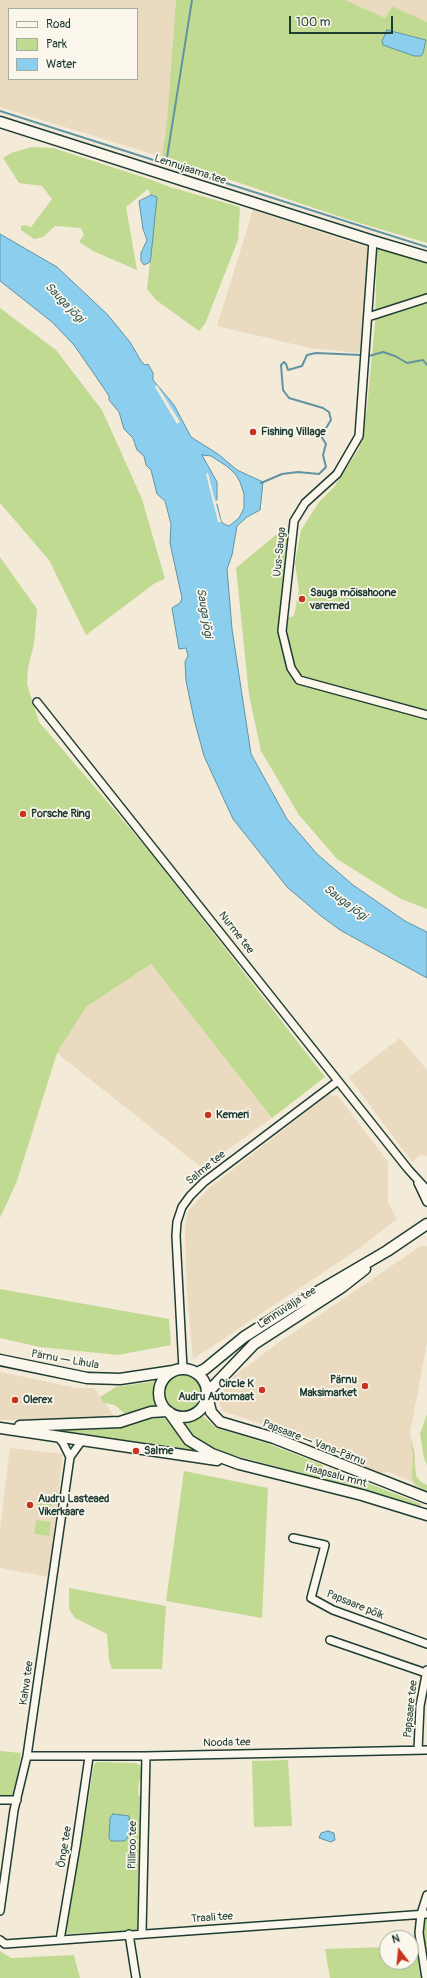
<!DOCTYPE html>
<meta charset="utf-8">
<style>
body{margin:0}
#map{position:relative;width:427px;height:1978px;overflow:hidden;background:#f3ead8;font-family:Pangolin,sans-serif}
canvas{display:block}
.legend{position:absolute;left:8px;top:8px;width:130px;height:72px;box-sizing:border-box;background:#fbf7ec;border:1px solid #a3ada2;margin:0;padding:5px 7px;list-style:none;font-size:12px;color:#1f3d34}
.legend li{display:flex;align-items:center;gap:8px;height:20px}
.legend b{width:20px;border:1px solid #a3ada2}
.north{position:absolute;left:379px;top:1930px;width:40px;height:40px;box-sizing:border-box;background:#fbf7ec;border:1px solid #a3ada2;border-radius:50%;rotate:344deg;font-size:11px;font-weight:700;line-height:16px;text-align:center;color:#1f3d34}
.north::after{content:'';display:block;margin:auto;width:14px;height:18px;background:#c8321e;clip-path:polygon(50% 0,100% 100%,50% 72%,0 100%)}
.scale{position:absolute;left:289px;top:16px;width:104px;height:18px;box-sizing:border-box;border:2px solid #1f3d34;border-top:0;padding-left:5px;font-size:12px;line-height:14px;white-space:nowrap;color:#1f3d34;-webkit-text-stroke:3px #fbf7ec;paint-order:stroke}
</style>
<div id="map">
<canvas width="427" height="1978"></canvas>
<ul class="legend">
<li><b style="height:5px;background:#fbf7ec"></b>Road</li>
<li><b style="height:11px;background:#c1da91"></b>Park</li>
<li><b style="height:11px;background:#8bceed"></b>Water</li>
</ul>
<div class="north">N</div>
<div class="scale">100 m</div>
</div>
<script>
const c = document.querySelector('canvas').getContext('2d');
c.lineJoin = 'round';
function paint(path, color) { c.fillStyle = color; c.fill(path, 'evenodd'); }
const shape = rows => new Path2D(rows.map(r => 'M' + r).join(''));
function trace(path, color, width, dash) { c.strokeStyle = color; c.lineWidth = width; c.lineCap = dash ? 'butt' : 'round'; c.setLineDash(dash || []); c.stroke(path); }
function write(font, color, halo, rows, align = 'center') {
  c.font = font + ' Pangolin,sans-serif'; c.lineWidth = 3.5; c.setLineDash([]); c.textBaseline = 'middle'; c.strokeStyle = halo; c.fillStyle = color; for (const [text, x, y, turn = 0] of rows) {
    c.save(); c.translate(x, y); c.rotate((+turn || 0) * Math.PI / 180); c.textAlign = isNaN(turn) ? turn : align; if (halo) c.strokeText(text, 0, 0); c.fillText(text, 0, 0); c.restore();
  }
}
paint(shape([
 [0,0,176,0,167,121,162,157,0,107],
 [9,9,137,9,137,79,9,79],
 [345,0,427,0,427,22,392,6,385,18],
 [253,210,369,248,360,353,310,348,217,326],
 [151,964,272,1118,202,1168,57,1053,86,1007],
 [400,1038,427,1070,427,1156,421,1155,412,1162,349,1077],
 [328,1095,338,1096,388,1162,388,1202,397,1219,361,1247,193,1359,187,1293,185,1229,188,1211,209,1188],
 [421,1246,427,1246,427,1343,410,1433,415,1453,415,1473,417,1484,389,1472,381,1473,277,1429,222,1411,219,1401,223,1389,234,1376,281,1341],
 [0,1372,77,1388,94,1388,115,1417,52,1420,0,1420],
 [10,1448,63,1454,49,1577,0,1568,0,1529]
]), '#e9dac0');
paint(shape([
 [176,0,345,0,385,18,392,6,427,22,427,243,356,222,162,157,167,121],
 [32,147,53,148,152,180,170,187,240,207,238,240,205,324,199,331,156,300,147,289,157,197,151,195,148,189,126,207,137,270,93,251,79,242,84,235,81,228,55,226,43,237,34,239,21,230,21,226,25,225,31,227,52,199,42,186,19,183,3,158,11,153],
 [377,247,427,263,427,909,401,899,337,859,299,815,261,751,249,695,236,568,277,534,288,533,281,620,294,616,299,590,295,563,301,530,319,502,334,487,359,449,367,408,375,324],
 [0,308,56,350,102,410,142,499,165,579,155,583,86,635,49,560,0,503],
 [0,557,37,609,34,644,28,668,27,684,39,722,151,853,325,1077,272,1118,151,964,86,1007,57,1053,17,1181,0,1218],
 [0,1289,169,1319,171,1345,118,1355,40,1347,0,1338],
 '164 1393a19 19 0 1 1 38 0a19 19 0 1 1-38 0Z',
 [157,1381,155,1388,158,1404,135,1414,124,1413,115,1405,104,1403,100,1397,116,1387],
 [427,1414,427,1465,424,1458,420,1434],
 [202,1415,216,1428,266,1443,323,1465,320,1478,210,1449,200,1443,179,1421,187,1421],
 [154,1417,165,1418,186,1444,197,1452,55,1430,116,1427,127,1426],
 [410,1440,414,1451,416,1476,421,1482,427,1485,427,1491,415,1485,412,1478,413,1454],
 [329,1468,421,1504,420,1507,326,1480],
 [184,1471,268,1488,262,1618,166,1601],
 [38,1499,52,1500,50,1512,37,1511],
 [36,1520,51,1522,49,1536,34,1534],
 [69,1588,166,1606,162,1669,112,1669,109,1660,107,1634,75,1618,69,1609],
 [0,1751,21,1753,14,1797,0,1797],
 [288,1760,292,1826,254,1827,252,1761],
 [97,1762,136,1763,141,1766,142,1781,139,1780,138,1795,141,1796,137,1930,66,1934,94,1764],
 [425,1919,427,1919,427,1960,423,1930],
 [411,1946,418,1946,422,1978,330,1978,325,1949,387,1947,387,1962,411,1962],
 [0,1951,11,1958,74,1955,80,1978,0,1978]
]), '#c1da91');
const water = shape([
 [387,30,426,40,423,53,421,56,414,56,383,45,382,41,387,30],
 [151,195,157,197,151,256,150,262,144,265,141,261,141,253,147,240,143,229,139,201,151,195],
 [0,234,57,267,107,314,130,342,141,361,145,365,148,364,153,373,153,380,174,405,191,437,218,454,237,470,263,482,260,510,247,517,237,526,232,555,227,569,232,629,251,754,287,819,317,854,353,885,405,921,427,932,427,978,340,930,321,916,287,887,233,819,204,756,194,719,186,681,185,662,188,656,186,648,179,649,172,608,180,603,182,598,170,543,171,524,165,501,157,494,151,470,146,465,144,456,137,450,133,438,124,429,119,412,109,400,109,396,101,384,74,345,52,322,0,281,0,234],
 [202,455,211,456,228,467,236,475,240,482,244,494,244,508,239,518,229,526,224,524,221,521,217,504,217,482,202,455],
 [113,1814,129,1816,130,1829,128,1837,125,1841,111,1841,109,1838,110,1818,113,1814],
 [328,1831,334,1833,335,1840,331,1842,319,1838,321,1833,328,1831]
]);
paint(water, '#8bceed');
trace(water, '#6094a3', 1);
paint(shape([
 [157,385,180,422,177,424,155,387],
 [208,473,215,501,219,500,219,503,216,504,221,522,218,522,206,474]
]), '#f3ead8');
trace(shape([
 [192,0,166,164,427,247],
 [0,111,166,164],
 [369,356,383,352,395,356,407,363,423,360,427,365],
 [261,483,282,474,298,472,319,474,326,467,323,455,326,444,321,436,331,420,329,412,323,408,289,398,283,390,281,365,284,362,286,364,288,370,302,366,307,355,316,353,361,355]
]), '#6094a3', 2);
const street = shape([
 [373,241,359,436,337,474,305,503,294,521,282,631,291,668,299,680,427,715],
 [368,317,427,298],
 [37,702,408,1169,427,1190],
 [418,1183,427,1202],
 [183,1369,176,1236,177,1222,182,1207,190,1196,204,1182,338,1081],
 [57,1436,63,1443,70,1457],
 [293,1538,325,1545,311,1598,333,1610,427,1644],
 [330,1640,426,1673],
 [418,1750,420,1706,427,1670],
 [27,1756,146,1756,427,1750],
 [0,1800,17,1800],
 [0,1911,14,1810,27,1756,70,1457,83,1439],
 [142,1933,146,1756],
 [129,1934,136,1978],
 [0,1940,5,1944,427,1914],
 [60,1940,76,1846,89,1757],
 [426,1978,419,1933,421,1914,427,1895]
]);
const secondary = shape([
 [0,122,373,241,427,257],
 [0,1360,87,1378,120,1379,173,1371],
 '159 1393a24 24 0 1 1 48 0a24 24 0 1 1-48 0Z',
 [197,1373,205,1369,244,1337,288,1309,387,1251,427,1224],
 [208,1392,254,1344,342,1287,365,1269],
 [207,1396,211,1412,220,1422,274,1438,427,1498],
 [169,1412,189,1440,212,1454,239,1464,362,1495,427,1515],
 [20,1426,120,1422,151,1412,167,1411],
 [0,1428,217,1460]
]);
trace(street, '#1f3d34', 10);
trace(secondary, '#1f3d34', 13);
trace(street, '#fbf7ec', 7);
trace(secondary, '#fbf7ec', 10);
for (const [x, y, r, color] of [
 [253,432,4,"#c8321e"],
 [302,599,4,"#c8321e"],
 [23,814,4,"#c8321e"],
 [208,1115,4,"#c8321e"],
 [365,1386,4,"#c8321e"],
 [262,1390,4,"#c8321e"],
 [15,1400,4,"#c8321e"],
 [136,1451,4,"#c8321e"],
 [30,1505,4,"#c8321e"]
]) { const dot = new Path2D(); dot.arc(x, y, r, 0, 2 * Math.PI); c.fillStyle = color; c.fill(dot); trace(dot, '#fbf7ec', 1.5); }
write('11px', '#1f3d34', '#fbf7ec', [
 ["Lennujaama tee",190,170,18],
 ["Uus-Sauga",280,552,-84],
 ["Nurme tee",236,933,52],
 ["Salme tee",206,1168,-39],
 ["Lennuvälja tee",287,1308,-33],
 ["Pärnu — Lihula",65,1360,10],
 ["Papsaare — Vana-Pärnu",314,1443,21],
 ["Haapsalu mnt",336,1476,15],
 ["Papsaare põik",355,1605,22],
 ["Kahva tee",27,1683,-82],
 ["Papsaare tee",411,1709,-84],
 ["Nooda tee",227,1743,-1],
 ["Pilliroo tee",133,1845,-89],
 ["Õnge tee",65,1847,-81],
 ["Traali tee",212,1918,-4]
]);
write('bold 11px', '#1f3d34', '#fbf7ec', [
 ["Fishing Village",261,432],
 ["Sauga mõisahoone",310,593],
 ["varemed",310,606],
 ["Porsche Ring",31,814],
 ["Kemeri",216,1115],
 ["Pärnu",357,1380,"right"],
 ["Maksimarket",357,1393,"right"],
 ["Circle K",254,1384,"right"],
 ["Audru Automaat",254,1397,"right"],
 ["Olerex",23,1400],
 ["Salme",144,1451],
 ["Audru Lasteaed",38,1499],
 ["Vikerkaare",38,1512]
], 'left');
write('italic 12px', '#355a59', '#fbf7ec', [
 ["Sauga jõgi",64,303,46],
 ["Sauga jõgi",204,613,81],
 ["Sauga jõgi",345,903,37]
]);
</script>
